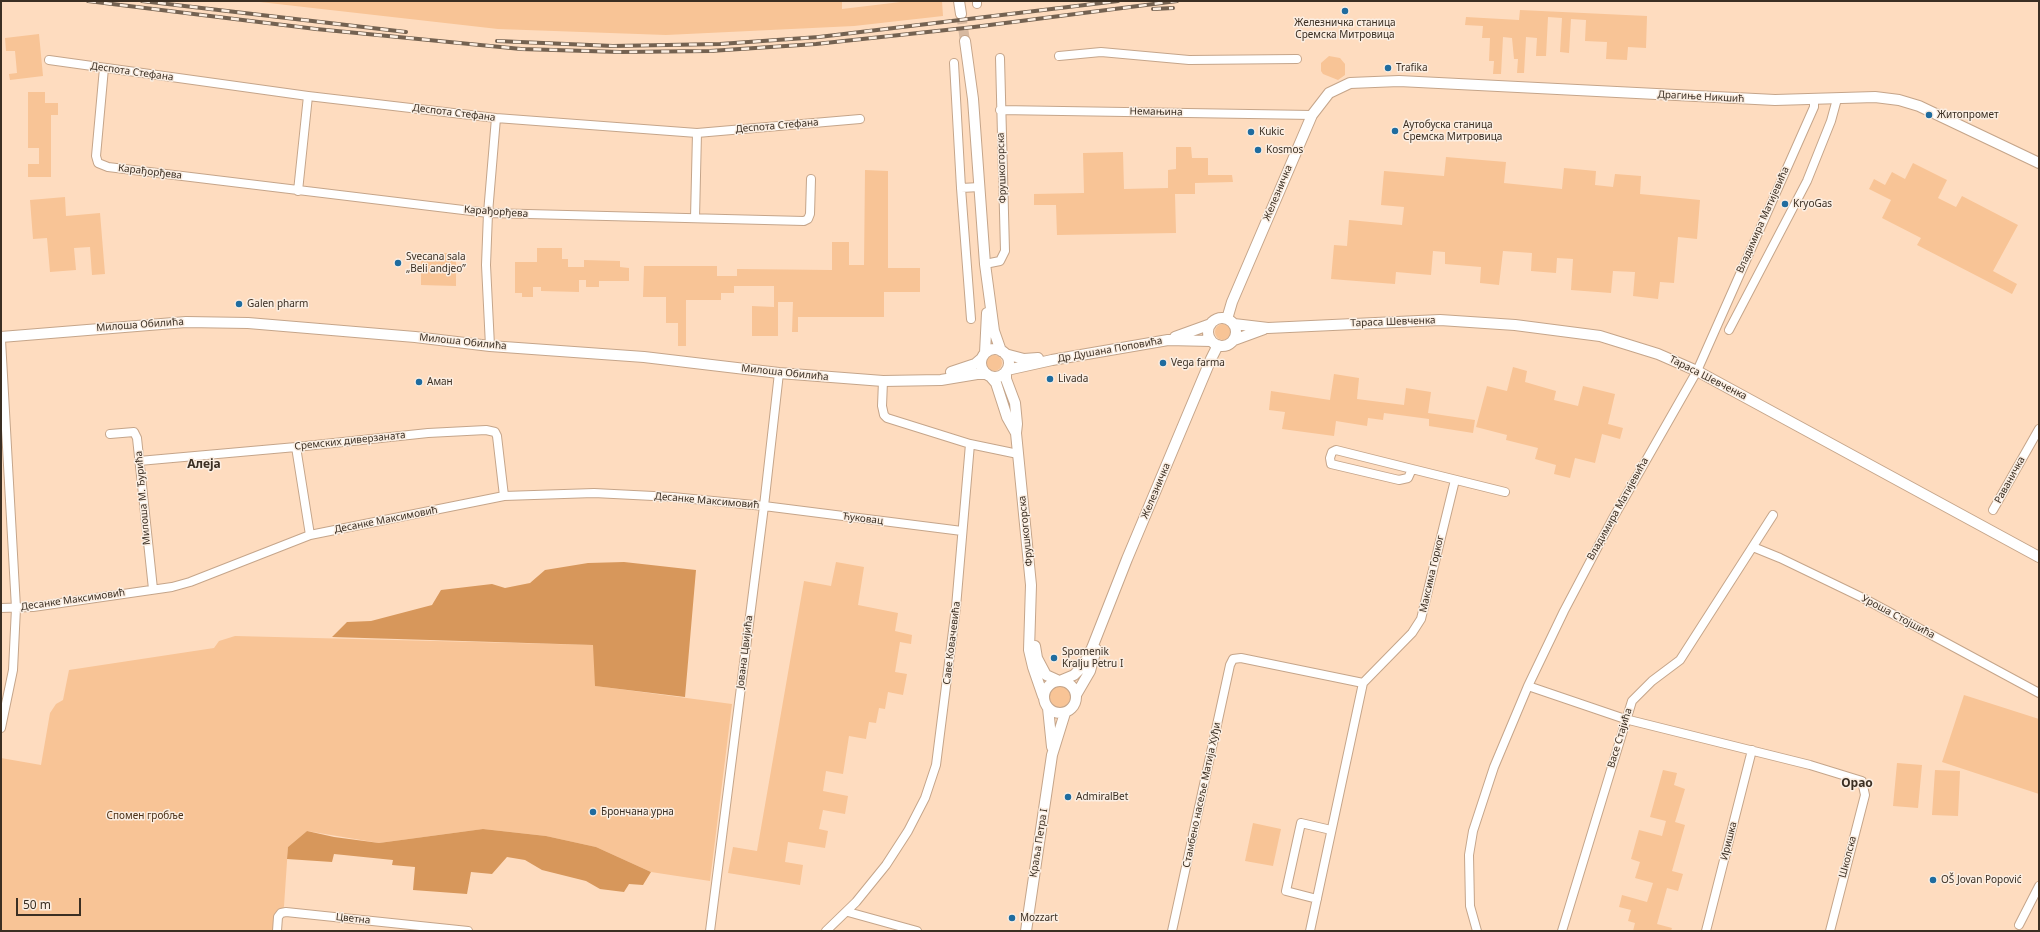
<!DOCTYPE html>
<meta charset="utf-8">
<style>
body{margin:0}
#map{position:relative;width:2040px;height:932px;overflow:hidden;background:#fedcbf;font-family:"Noto Sans",sans-serif}
canvas{display:block}
.frame{position:absolute;inset:0;border:2px solid #3b2f23;pointer-events:none}
.scale{position:absolute;left:16px;top:898px;width:65px;height:18px;box-sizing:border-box;border:2px solid #3b2f23;border-top:0;padding-left:5px;font-size:12px;line-height:14px;white-space:nowrap;color:#3b2f23;-webkit-text-stroke:3px #fbeee2;paint-order:stroke}
</style>
<div id="map">
<canvas width="2040" height="932"></canvas>
<div class="frame"></div>
<div class="scale">50 m</div>
</div>
<script>
const c = document.querySelector('canvas').getContext('2d');
c.lineJoin = 'round';
function paint(path, color) { c.fillStyle = color; c.fill(path, 'evenodd'); }
const shape = rows => new Path2D(rows.map(r => 'M' + r).join(''));
function trace(path, color, width, dash) { c.strokeStyle = color; c.lineWidth = width; c.lineCap = dash ? 'butt' : 'round'; c.setLineDash(dash || []); c.stroke(path); }
function write(font, color, halo, rows, align = 'center') {
  c.font = font + ' "Noto Sans",sans-serif'; c.lineWidth = 3; c.setLineDash([]); c.textBaseline = 'middle'; c.strokeStyle = halo; c.fillStyle = color; for (const [text, x, y, turn = 0] of rows) {
    c.save(); c.translate(x, y); c.rotate((+turn || 0) * Math.PI / 180); c.textAlign = isNaN(turn) ? turn : align; if (halo) c.strokeText(text, 0, 0); c.fillText(text, 0, 0); c.restore();
  }
}
paint(shape([
 [251,1,842,1,842,9,909,1,942,1,943,16,854,26,666,35,498,29],
 [1520,10,1647,16,1646,48,1628,47,1627,60,1606,59,1607,42,1585,41,1586,20,1571,19,1569,53,1560,52,1562,18,1548,17,1546,56,1536,56,1537,38,1526,37,1524,73,1517,73,1518,59,1514,59,1512,38,1503,37,1501,74,1493,74,1494,61,1489,61,1490,38,1482,38,1483,26,1465,25,1466,17,1519,20],
 [39,34,43,76,10,80,9,74,17,73,15,51,6,51,5,38],
 [1329,56,1340,58,1345,64,1345,75,1338,80,1323,74,1321,71,1321,63],
 [28,92,45,92,45,103,58,103,58,115,51,115,51,177,28,177,28,164,39,164,39,148,28,148],
 [1176,147,1191,147,1192,158,1208,158,1208,175,1232,175,1233,182,1195,183,1195,194,1175,194,1176,233,1057,235,1056,205,1034,205,1034,194,1084,193,1083,153,1123,152,1124,189,1168,188,1168,170,1176,169],
 [1446,157,1506,162,1504,183,1562,189,1564,168,1596,171,1595,185,1613,187,1615,174,1641,176,1640,194,1700,200,1697,239,1678,237,1674,283,1660,282,1658,299,1633,296,1635,272,1613,271,1611,293,1571,290,1573,259,1557,258,1556,273,1531,271,1532,253,1503,251,1499,285,1480,283,1481,267,1445,264,1445,252,1433,251,1431,275,1396,272,1395,284,1331,279,1334,245,1347,246,1349,220,1402,225,1404,207,1381,205,1384,171,1444,176],
 [1913,163,1947,180,1938,198,1956,207,1962,196,2018,225,1993,271,2017,284,2012,294,1917,245,1921,238,1882,218,1891,200,1869,189,1874,179,1885,185,1892,172,1905,179],
 [865,170,888,171,888,268,920,268,920,292,884,292,884,317,798,317,798,332,792,332,793,302,778,302,778,336,752,336,752,306,774,307,774,286,734,286,734,293,721,293,721,300,686,300,686,346,678,346,678,323,666,323,666,297,643,297,644,266,717,266,717,276,737,276,737,269,832,270,832,242,849,242,849,265,864,265],
 [65,197,66,216,100,213,105,274,92,275,90,247,74,248,76,270,50,272,47,238,33,239,30,200],
 [537,248,562,248,562,259,568,259,568,267,584,267,584,260,620,261,620,267,629,268,629,281,599,281,599,287,586,287,586,280,579,280,579,292,541,291,541,287,533,287,533,297,522,297,522,293,515,293,515,262,537,262],
 [421,253,456,253,456,286,421,285],
 '1215 332a8 8 0 1 1 16 0a8 8 0 1 1-16 0Z',
 '986 363a8 8 0 1 1 16 0a8 8 0 1 1-16 0Z',
 [1513,367,1527,371,1525,382,1556,391,1554,400,1578,406,1583,386,1615,394,1608,424,1623,428,1620,439,1602,434,1595,463,1575,458,1570,478,1554,474,1556,465,1535,459,1538,448,1506,440,1507,435,1476,427,1487,386,1507,391],
 [1334,374,1359,378,1357,399,1404,405,1406,388,1431,392,1428,413,1475,420,1473,433,1429,426,1429,419,1384,413,1383,420,1368,418,1367,426,1336,421,1334,436,1282,429,1285,412,1269,410,1271,391,1330,400],
 [836,562,864,567,858,605,898,613,895,631,912,635,911,644,900,642,895,672,907,674,903,695,888,692,885,709,879,708,876,723,869,722,866,739,849,736,843,774,826,771,823,791,848,796,845,814,823,810,819,829,828,831,825,848,788,842,785,862,803,865,800,885,728,873,733,847,757,851,804,581,831,586],
 [235,636,594,645,596,686,732,704,710,881,651,872,596,847,546,836,483,829,379,843,307,831,288,847,284,906,278,931,1,931,1,758,41,765,50,713,56,704,63,700,69,670,214,648,219,641],
 '1049 697a11 11 0 1 1 22 0a11 11 0 1 1-22 0Z',
 [1964,695,2039,719,2039,794,1942,762],
 [1897,763,1922,765,1918,808,1893,806],
 [1663,770,1677,773,1674,785,1685,789,1675,822,1685,825,1672,871,1683,874,1678,891,1667,888,1657,924,1672,928,1671,931,1633,931,1635,923,1628,921,1631,910,1619,907,1622,895,1647,902,1653,883,1635,878,1640,862,1631,859,1639,830,1662,836,1666,821,1650,817],
 [1935,770,1960,771,1958,816,1932,815],
 [1253,823,1281,829,1273,866,1245,861]
]), '#f8c496');
paint(shape([
 [624,562,696,570,685,697,595,686,593,645,332,637,347,622,371,621,432,605,441,590,492,584,505,588,530,583,545,570,588,563],
 [483,829,546,836,596,847,651,872,643,885,629,884,624,892,600,889,586,881,542,870,525,860,507,857,492,874,471,872,467,894,413,890,415,867,392,865,393,860,334,854,332,862,287,859,288,847,307,831,334,837,379,843]
]), '#d7975b');
trace(shape([
 [961,14,965,41]
]), '#d7b9a0', 10, [10, 5]);
const minor = shape([
 [977,1,977,4],
 [1059,56,1101,52,1189,60,1297,59],
 [49,60,308,96,496,118,697,133,860,119],
 [954,63,961,188,971,319],
 [104,68,96,156,98,163,108,167,488,213,804,221,808,219,810,214,811,179],
 [1000,110,1312,115],
 [961,188,980,187],
 [298,191,308,96],
 [695,218,697,133],
 [985,264,1000,261,1005,251,1000,58],
 [1729,330,1807,181,1831,121,1837,99],
 [1,340,16,608,13,670,1,728],
 [490,346,486,265,488,213,496,118],
 [883,381,882,406,884,415,887,418,970,444,1018,454],
 [110,434,134,432,137,438,153,589],
 [296,447,310,535],
 [139,461,296,447,428,433,486,430,495,432,497,436,504,496],
 [1412,469,1408,478,1399,480,1331,464,1330,458,1332,452,1336,450,1412,469,1505,492],
 [1993,510,2039,429],
 [1753,547,1780,558,1863,598,2039,693],
 [1,608,33,607,172,587,190,582,310,535,504,496,594,493,673,497,764,506,962,531],
 [1528,686,1625,719,1810,765,1862,781,1865,795,1830,931],
 [1317,899,1286,891,1301,823,1331,830],
 [848,912,917,931],
 [2019,925,2039,886],
 [277,931,278,917,281,913,286,912,468,931],
 [710,931,764,506,779,373],
 [826,931,856,902,886,865,908,831,925,798,936,765,956,607,970,444],
 [1172,931,1230,665,1233,659,1241,658,1363,683,1412,633,1421,619,1455,480],
 [1310,931,1363,683],
 [1477,931,1470,906,1469,855,1473,831,1494,767,1528,686,1564,611,1612,520,1697,371,1814,107,1814,100],
 [1562,931,1632,701,1652,681,1680,660,1773,515],
 [1706,931,1752,750]
]);
const tertiary = shape([
 [959,1,961,14],
 [965,41,973,99,985,264,994,331,1001,351],
 '1208 332a14 14 0 1 1 28 0a14 14 0 1 1-28 0Z',
 [1227,319,1232,302,1312,115,1329,93,1350,83,1399,81,1775,100,1875,97,1899,100,1919,106,2039,163],
 [1234,324,1268,328,1440,320,1515,325,1600,336,1658,354,1697,371,2039,557],
 [1,337,186,322,248,323,415,337,490,346,644,357,779,373,883,381,941,380,977,374,987,374],
 [1175,337,1211,324],
 [1234,340,1264,329],
 '981 363a14 14 0 1 1 28 0a14 14 0 1 1-28 0Z',
 [985,353,987,313],
 [1005,354,1024,359,1038,358],
 [1007,370,1052,360,1168,340,1211,341],
 [1006,371,1006,379,1015,403,1017,424,1016,433,1031,585,1029,650,1033,667,1043,696],
 [951,372,975,364,982,358],
 [990,376,996,383,1007,417,1016,433],
 [1035,646,1037,658,1046,675,1057,680],
 [1062,680,1074,675,1083,666,1092,648,1127,559,1211,359,1218,345],
 '1044 697a16 16 0 1 1 32 0a16 16 0 1 1-32 0Z',
 [1076,695,1090,671,1096,649],
 [1048,708,1052,747],
 [1026,931,1052,755,1065,713]
]);
trace(minor, '#c5a58a', 10);
trace(tertiary, '#c5a58a', 12);
trace(minor, '#fff', 8);
trace(tertiary, '#fff', 10);
const rail = shape([
 [88,1,316,29,521,49,620,52,710,51,816,44,974,27,1177,1],
 [142,1,406,32],
 [1153,9,1173,8],
 [497,41,613,46,720,44,819,37,1118,1]
]);
trace(rail, '#746251', 4);
trace(rail, '#fbeee2', 2.5, [8]);
for (const [x, y, r, color] of [
 [1345,11,4,"#1f6c9f"],
 [1388,68,4,"#1f6c9f"],
 [1929,115,4,"#1f6c9f"],
 [1395,131,4,"#1f6c9f"],
 [1251,132,4,"#1f6c9f"],
 [1258,150,4,"#1f6c9f"],
 [1785,204,4,"#1f6c9f"],
 [398,263,4,"#1f6c9f"],
 [239,304,4,"#1f6c9f"],
 [1163,363,4,"#1f6c9f"],
 [1050,379,4,"#1f6c9f"],
 [419,382,4,"#1f6c9f"],
 [1054,658,4,"#1f6c9f"],
 [1068,797,4,"#1f6c9f"],
 [593,812,4,"#1f6c9f"],
 [1933,880,4,"#1f6c9f"],
 [1012,918,4,"#1f6c9f"]
]) { const dot = new Path2D(); dot.arc(x, y, r, 0, 2 * Math.PI); c.fillStyle = color; c.fill(dot); trace(dot, '#fbeee2', 1.5); }
write('10px', '#3b2f23', '#fbeee2', [
 ["Железничка станица",1345,23,"center"],
 ["Сремска Митровица",1345,35,"center"],
 ["Trafika",1396,68],
 ["Житопромет",1937,115],
 ["Аутобуска станица",1403,125],
 ["Сремска Митровица",1403,137],
 ["Kukic",1259,132],
 ["Kosmos",1266,150],
 ["KryoGas",1793,204],
 ["Svecana sala",406,257],
 ["„Beli andjeo”",406,269],
 ["Galen pharm",247,304],
 ["Vega farma",1171,363],
 ["Livada",1058,379],
 ["Аман",427,382],
 ["Spomenik",1062,652],
 ["Kralju Petru I",1062,664],
 ["AdmiralBet",1076,797],
 ["Брончана урна",601,812],
 ["OŠ Jovan Popović",1941,880],
 ["Mozzart",1020,918]
], 'left');
write('10px', '#3b2f23', '#fbeee2', [
 ["Деспота Стефана",132,72,8],
 ["Драгиње Никшић",1701,97,3],
 ["Немањина",1156,112,1],
 ["Деспота Стефана",454,113,7],
 ["Деспота Стефана",777,126,-5],
 ["Фрушкогорска",1002,168,-92],
 ["Карађорђева",150,172,7],
 ["Железничка",1278,193,-67],
 ["Карађорђева",496,212,4],
 ["Владимира Матијевића",1763,220,-66],
 ["Тараса Шевченка",1393,322,-2],
 ["Милоша Обилића",140,325,-4],
 ["Милоша Обилића",463,342,6],
 ["Др Душана Поповића",1110,350,-10],
 ["Милоша Обилића",785,373,6],
 ["Тараса Шевченка",1708,378,27],
 ["Сремских диверзаната",350,441,-6],
 ["Раваничка",2010,480,-61],
 ["Железничка",1156,491,-67],
 ["Милоша М. Ђурића",143,498,-95],
 ["Десанке Максимовић",707,501,5],
 ["Владимира Матијевића",1618,509,-61],
 ["Ћуковац",863,519,7],
 ["Десанке Максимовић",386,520,-11],
 ["Фрушкогорска",1026,531,-96],
 ["Максима Горког",1432,574,-77],
 ["Десанке Максимовић",73,600,-8],
 ["Уроша Стојшића",1898,617,28],
 ["Саве Ковачевића",952,643,-83],
 ["Јована Цвијића",745,652,-83],
 ["Васе Стајића",1620,738,-73],
 ["Стамбено насеље Матија Хуђи",1202,795,-78],
 ["Иришка",1729,841,-76],
 ["Краља Петра I",1039,843,-81],
 ["Школска",1848,857,-75],
 ["Цветна",353,919,6]
]);
write('10px', '#4a2f15', '#fbeee2', [
 ["Спомен гробље",145,816]
]);
write('bold 12px', '#3b2f23', '#fbeee2', [
 ["Алеја",204,465],
 ["Орао",1857,784]
]);
</script>
